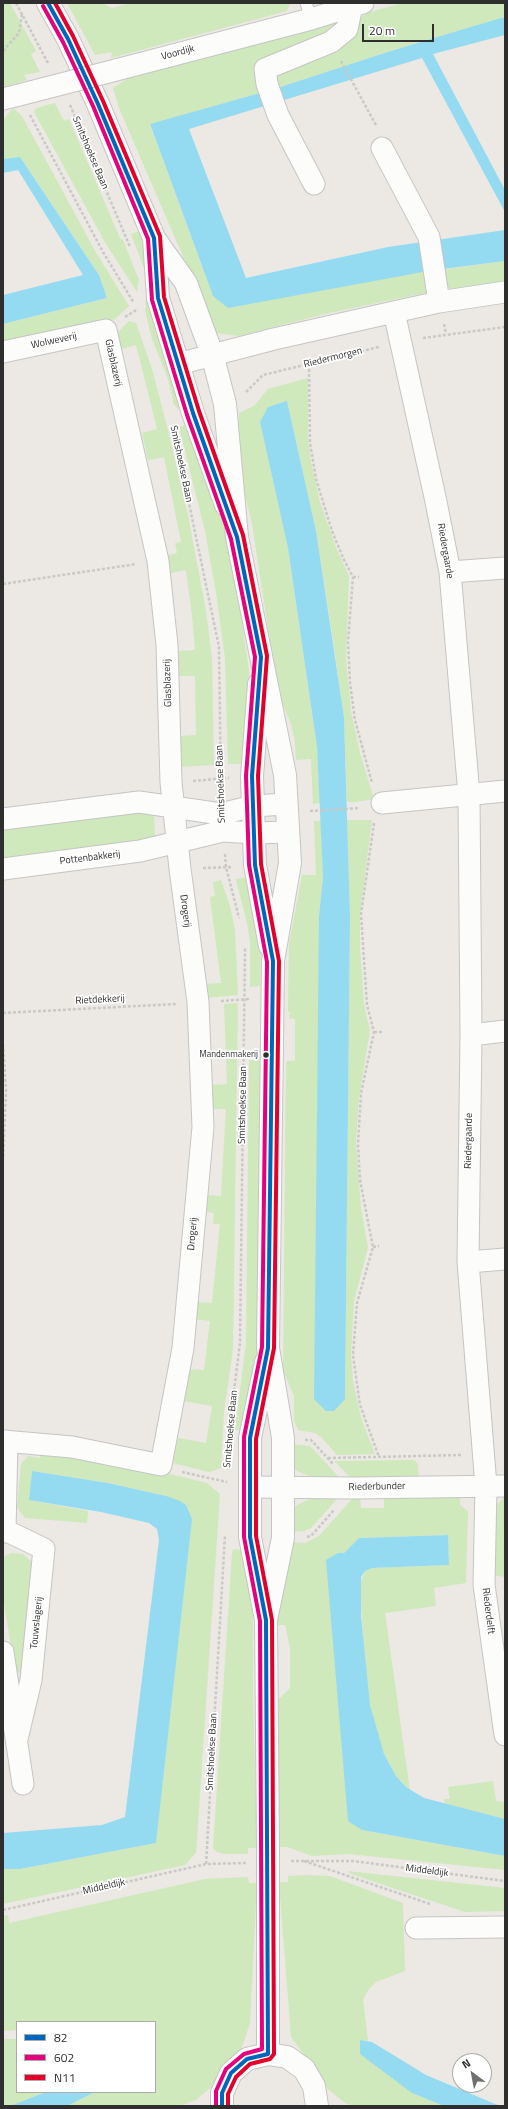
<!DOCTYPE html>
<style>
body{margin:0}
#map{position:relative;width:508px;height:2109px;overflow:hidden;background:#ece8e4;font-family:"Titillium Web",sans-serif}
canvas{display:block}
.frame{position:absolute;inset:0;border:4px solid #2e2e2e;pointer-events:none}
.legend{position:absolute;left:16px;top:2021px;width:140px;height:72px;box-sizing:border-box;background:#fff;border:1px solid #ababab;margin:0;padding:5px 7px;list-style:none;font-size:12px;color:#2e2e2e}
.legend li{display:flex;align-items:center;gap:8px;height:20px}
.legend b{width:20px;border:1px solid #ababab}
.north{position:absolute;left:452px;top:2053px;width:40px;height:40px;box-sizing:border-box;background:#fff;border:1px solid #ababab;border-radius:50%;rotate:328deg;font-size:11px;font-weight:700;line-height:16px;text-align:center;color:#2e2e2e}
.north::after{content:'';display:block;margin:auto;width:14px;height:18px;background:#706f6e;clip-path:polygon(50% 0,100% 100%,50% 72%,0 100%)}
.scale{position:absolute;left:362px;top:24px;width:72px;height:18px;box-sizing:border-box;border:2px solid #2e2e2e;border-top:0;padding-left:5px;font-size:12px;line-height:14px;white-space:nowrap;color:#2e2e2e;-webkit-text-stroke:3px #fff;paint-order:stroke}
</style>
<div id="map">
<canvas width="508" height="2109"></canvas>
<div class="frame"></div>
<ul class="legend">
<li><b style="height:5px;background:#0065bd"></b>82</li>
<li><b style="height:5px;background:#e5007d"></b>602</li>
<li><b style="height:5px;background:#e4002b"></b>N11</li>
</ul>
<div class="north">N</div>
<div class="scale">20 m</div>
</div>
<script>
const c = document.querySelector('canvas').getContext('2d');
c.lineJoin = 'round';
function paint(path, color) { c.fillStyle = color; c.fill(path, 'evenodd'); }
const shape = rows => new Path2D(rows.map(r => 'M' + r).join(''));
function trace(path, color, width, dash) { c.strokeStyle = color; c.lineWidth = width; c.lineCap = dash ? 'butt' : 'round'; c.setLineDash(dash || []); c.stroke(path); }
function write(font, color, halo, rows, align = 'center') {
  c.font = font + ' "Titillium Web",sans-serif'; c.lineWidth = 3.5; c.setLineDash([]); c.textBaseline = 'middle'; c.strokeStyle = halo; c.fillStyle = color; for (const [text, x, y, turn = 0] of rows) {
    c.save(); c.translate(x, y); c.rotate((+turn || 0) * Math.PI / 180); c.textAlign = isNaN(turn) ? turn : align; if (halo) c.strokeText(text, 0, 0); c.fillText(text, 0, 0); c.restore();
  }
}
paint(shape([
 [3,3,10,3,36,51,31,54,40,72,24,75,27,80,3,87],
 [67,3,101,3,112,8,130,3,290,3,287,11,111,58,112,52,95,55],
 [403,3,505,3,505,18,394,50,274,89,276,69,357,22,361,17,370,12],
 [342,19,335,31,263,60,263,92,150,125,213,296,428,271,429,288,425,293,329,313,238,336,216,333,119,108,113,88,128,78],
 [55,103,64,121,69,119,120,238,123,240,139,280,137,292,106,244,34,112,36,108],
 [13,108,22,116,94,249,129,306,115,319,3,346,3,324,107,298,99,275,20,157,3,159,3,120],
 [139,231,148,252,184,409,178,409,174,405,168,379,152,339,145,311,148,279,131,234],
 [505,261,505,282,451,289,445,286,441,270],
 [129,321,136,323,152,369,166,422,188,515,206,611,212,657,214,765,180,767,180,736,196,735,195,676,179,676,179,651,195,650,192,615,186,570,171,573,167,555,177,553,175,543,181,542,164,457,148,460,142,433,157,429,136,345,121,349,116,334],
 [308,378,308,438,311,462,320,502,337,550,349,576,346,659,351,711,360,753,374,799,355,802,347,802,344,717,334,647,316,531,287,401,260,422,288,548,317,747,320,803,313,804,311,759,296,760,295,741,291,724,278,693,252,524,238,466,239,413,254,406,268,389],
 [189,424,213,477,224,523,240,608,253,699,252,712,243,741,245,764,228,764,225,659,217,599,205,531,179,427],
 [140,808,154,814,155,836,142,843,3,862,3,825],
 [347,820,372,820,360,915,360,947,364,1004,370,1031,359,1097,356,1142,361,1208,368,1248,354,1301,351,1354,353,1380,361,1418,375,1454,337,1455,321,1437,315,1433,298,1430,294,1421,294,1396,283,1370,286,1061,295,1061,295,1019,289,1018,290,1012,288,1011,289,944,302,875,316,875,314,821,321,821,323,877,319,916,345,1399,350,916],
 [250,877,261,949,260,986,250,987,250,941,247,923,237,884,236,879],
 [221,880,230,906,235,930,238,995,206,998,206,984,221,983,210,897,215,896,213,882],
 [238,1003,233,1349,224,1412,221,1468,209,1472,173,1463,178,1438,206,1443,212,1406,183,1401,188,1369,204,1370,210,1321,194,1319,196,1302,212,1303,220,1224,213,1224,214,1213,204,1212,206,1195,221,1196,226,1109,210,1109,210,1085,227,1084,224,1004],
 [249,1060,260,1061,257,1365,254,1382,243,1410,244,1430,235,1430,246,1343],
 [290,1444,310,1446,337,1475,337,1478,314,1478,290,1468],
 [42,1450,145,1468,207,1483,220,1494,196,1853,185,1865,3,1904,3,1869,20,1869,156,1843,166,1496,108,1483,32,1471,29,1500,88,1511,87,1523,25,1518,17,1508,21,1464,28,1456,40,1458],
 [414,1460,418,1464,419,1477,351,1478,334,1461],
 [460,1496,460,1505,468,1511,466,1583,434,1588,436,1606,385,1613,410,1791,396,1776,384,1754,376,1731,370,1705,364,1656,360,1584,365,1571,371,1568,449,1565,448,1535,359,1538,344,1553,348,1820,362,1830,505,1856,505,1870,349,1854,312,1856,287,1847,279,1847,278,1700,290,1688,290,1647,285,1625,278,1625,278,1595,290,1542,305,1543,319,1536,354,1497,360,1497,361,1508,384,1508,384,1497],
 [314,1497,338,1498,311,1528,304,1531,290,1532,291,1508],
 [505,1497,505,1577,493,1575,495,1511,497,1504],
 [234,1549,241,1550,253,1585,253,1694,257,1848,248,1848,248,1854,224,1854,217,1852,213,1848,232,1553],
 [11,1553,23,1554,33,1563,22,1670,20,1673,15,1671,3,1597,3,1557],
 [493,1781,496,1801,505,1802,505,1819,445,1804,444,1799,450,1799,448,1787],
 [347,1871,505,1888,505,1911,465,1912,351,1874],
 [304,1875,330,1876,403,1903,405,1971,376,1982,369,1989,363,1999,368,2041,360,2040,412,2093,444,2106,353,2106,345,2103,329,2090,291,2037,279,1882,288,1882,288,1876],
 [248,1877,249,1883,257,1883,250,2023,242,2047,221,2072,211,2087,196,2100,179,2106,67,2106,95,2092,155,2092,155,2022,17,2022,17,2030,3,2031,3,1916,8,1915,9,1923,205,1879],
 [3,2039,17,2039,17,2092,46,2092,10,2106,3,2106]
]), '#cfe8bc');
paint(shape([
 [501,18,505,18,505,35,433,54,505,190,505,212,422,58,189,129,246,278,388,247,505,230,505,261,428,271,228,308,213,296,150,124,274,89,394,50],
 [20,157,99,275,107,298,3,324,3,295,83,275,18,170,3,173,3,159],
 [287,401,316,531,344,717,350,916,345,1399,334,1411,326,1411,314,1399,319,916,323,877,317,747,288,548,260,422,268,407],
 [32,1471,108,1483,166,1496,180,1501,186,1505,192,1519,156,1843,20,1869,3,1869,3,1833,102,1825,125,1817,159,1540,157,1529,149,1523,101,1512,29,1500],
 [448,1535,449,1565,372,1568,365,1571,361,1577,361,1616,370,1705,384,1754,396,1776,406,1787,424,1798,505,1819,505,1856,362,1830,348,1821,326,1560,338,1553,344,1553,359,1538],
 [360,2040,372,2042,426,2075,500,2106,444,2106,412,2093,360,2054],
 [46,2092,95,2092,67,2106,10,2106]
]), '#94dbf1');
const lane = shape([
 [306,3,311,19]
]);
const street = shape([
 [116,70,311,19,363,3],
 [3,99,19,95],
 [382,148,429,237,439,302],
 [314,184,278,115,267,84,265,69,331,42,347,29,352,6],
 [394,312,435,497,450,572,469,795,471,1035,468,1262,486,1486,484,1585,505,1735],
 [3,352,106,330,158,561,167,645,171,782,180,869,198,1002,203,1127,183,1348,161,1465,72,1447,3,1441],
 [178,364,274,339,394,312,439,302,505,292],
 [450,572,505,568],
 [382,803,505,791],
 [3,819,139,802,221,814,253,806,286,804],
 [3,869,140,851,223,831,254,833,288,832],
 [471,1035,505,1031],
 [468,1262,505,1259],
 [250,1487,354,1488,505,1486],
 [5,1530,44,1549,31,1680,17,1739],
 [3,1532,5,1530,7,1441],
 [3,1652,23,1784],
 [416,1928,505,1927]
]);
const secondary = shape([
 [48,3,68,39,98,104,154,238,186,283,212,354,225,404,237,537,285,775,290,863,273,961,268,1348,283,1438,283,1538,266,1620],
 [154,238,158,298,193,413,226,505],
 [259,684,252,776,255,865,270,946],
 [266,1362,250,1438,250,1537,266,1620,268,1847],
 [268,1883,268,2054],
 [222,2106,222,2093,231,2073,247,2059,268,2054,287,2057,304,2069,314,2086,317,2106]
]);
trace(lane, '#c6c5c5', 13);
trace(street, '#c6c5c5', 23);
trace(secondary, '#c6c5c5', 24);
trace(shape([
 [16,3,49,65],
 [3,51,19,33,22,14],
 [341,61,377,127],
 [70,105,130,247],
 [30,115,103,252,134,303],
 [125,317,138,309],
 [444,324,446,334],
 [423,338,505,327],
 [309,364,310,443,316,479,332,531,344,560,353,577,348,642,350,683,355,720,372,783],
 [246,392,263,375,379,347],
 [176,441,219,647,221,792],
 [353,577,359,577],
 [3,584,136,564],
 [193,781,229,778],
 [310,811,360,808],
 [374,823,361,914,367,1005,374,1032,361,1093,358,1144,360,1180,373,1247,357,1303,353,1355,360,1405,379,1457],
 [225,854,226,867,239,918],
 [203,868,232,867],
 [221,1001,250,999],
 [3,1013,176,1004],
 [374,1032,382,1032],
 [3,1044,6,1091,3,1160],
 [373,1247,379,1246],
 [234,1391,240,1343,245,948],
 [305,1440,311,1440,333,1464],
 [328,1458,461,1455],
 [182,1472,227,1482],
 [307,1537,311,1536,334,1510],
 [291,1861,353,1861,505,1881],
 [304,1861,430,1904],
 [206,1864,225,1535],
 [3,1910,206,1864,246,1863]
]), '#c9c9c8', 2.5, [3, 2]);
trace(lane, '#fcfcfb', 11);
trace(street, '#fcfcfb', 21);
trace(secondary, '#fcfcfb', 22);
const streetBridge = shape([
 [19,95,116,70]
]);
const secondaryBridge = shape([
 [268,1883,268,1847]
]);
trace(streetBridge, '#c6c5c5', 23, []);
trace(secondaryBridge, '#c6c5c5', 24, []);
trace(streetBridge, '#fcfcfb', 21);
trace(secondaryBridge, '#fcfcfb', 22);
trace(shape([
 [48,3,68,39,98,104,154,238,158,298,193,413,237,537,261,657,252,776,255,865,273,961,268,1348,250,1438,250,1537,266,1620,268,2054,247,2059,231,2073,222,2093,222,2106]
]), '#0065bd', 4);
trace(shape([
 [43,6,63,42,93,106,148,239,152,300,187,415,231,539,255,657,246,776,249,865,267,962,262,1347,244,1437,244,1537,260,1621,262,2049,244,2054,226,2069,216,2091,216,2106]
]), '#e5007d', 4);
trace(shape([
 [55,3,73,36,103,101,160,236,164,297,199,411,243,535,267,656,258,776,261,864,279,961,274,1348,256,1439,256,1536,272,1620,274,2054,270,2059,250,2064,236,2077,228,2094,228,2106]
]), '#e4002b', 4);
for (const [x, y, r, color] of [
 [266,1055,3.5,"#2e2e2e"]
]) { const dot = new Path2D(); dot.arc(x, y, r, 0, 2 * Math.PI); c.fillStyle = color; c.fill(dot); trace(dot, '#fff', 1.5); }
write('9px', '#2e2e2e', '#fff', [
 ["Mandenmakerij",258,1055]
], 'right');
write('10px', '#2e2e2e', '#fff', [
 ["Voordijk",178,53,-15],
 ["Smitshoekse Baan",90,153,67],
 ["Wolweverij",54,341,-12],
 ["Riedermorgen",333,358,-14],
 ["Glasblazerij",113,363,77],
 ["Smitshoekse Baan",181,464,78],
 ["Riedergaarde",445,551,80],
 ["Glasblazerij",168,683,-92],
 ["Smitshoekse Baan",221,784,-92],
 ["Pottenbakkerij",90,858,-7],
 ["Drogerij",185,911,82],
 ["Rietdekkerij",100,1000,-3],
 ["Smitshoekse Baan",243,1105,-89],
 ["Riedergaarde",469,1141,-89],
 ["Drogerij",193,1234,-85],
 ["Smitshoekse Baan",231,1429,-85],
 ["Riederbunder",377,1487,-1],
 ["Riederdelft",488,1611,83],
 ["Touwslagerij",37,1623,-84],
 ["Smitshoekse Baan",212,1752,-87],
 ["Middeldijk",427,1871,7],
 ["Middeldijk",104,1887,-13]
]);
</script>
